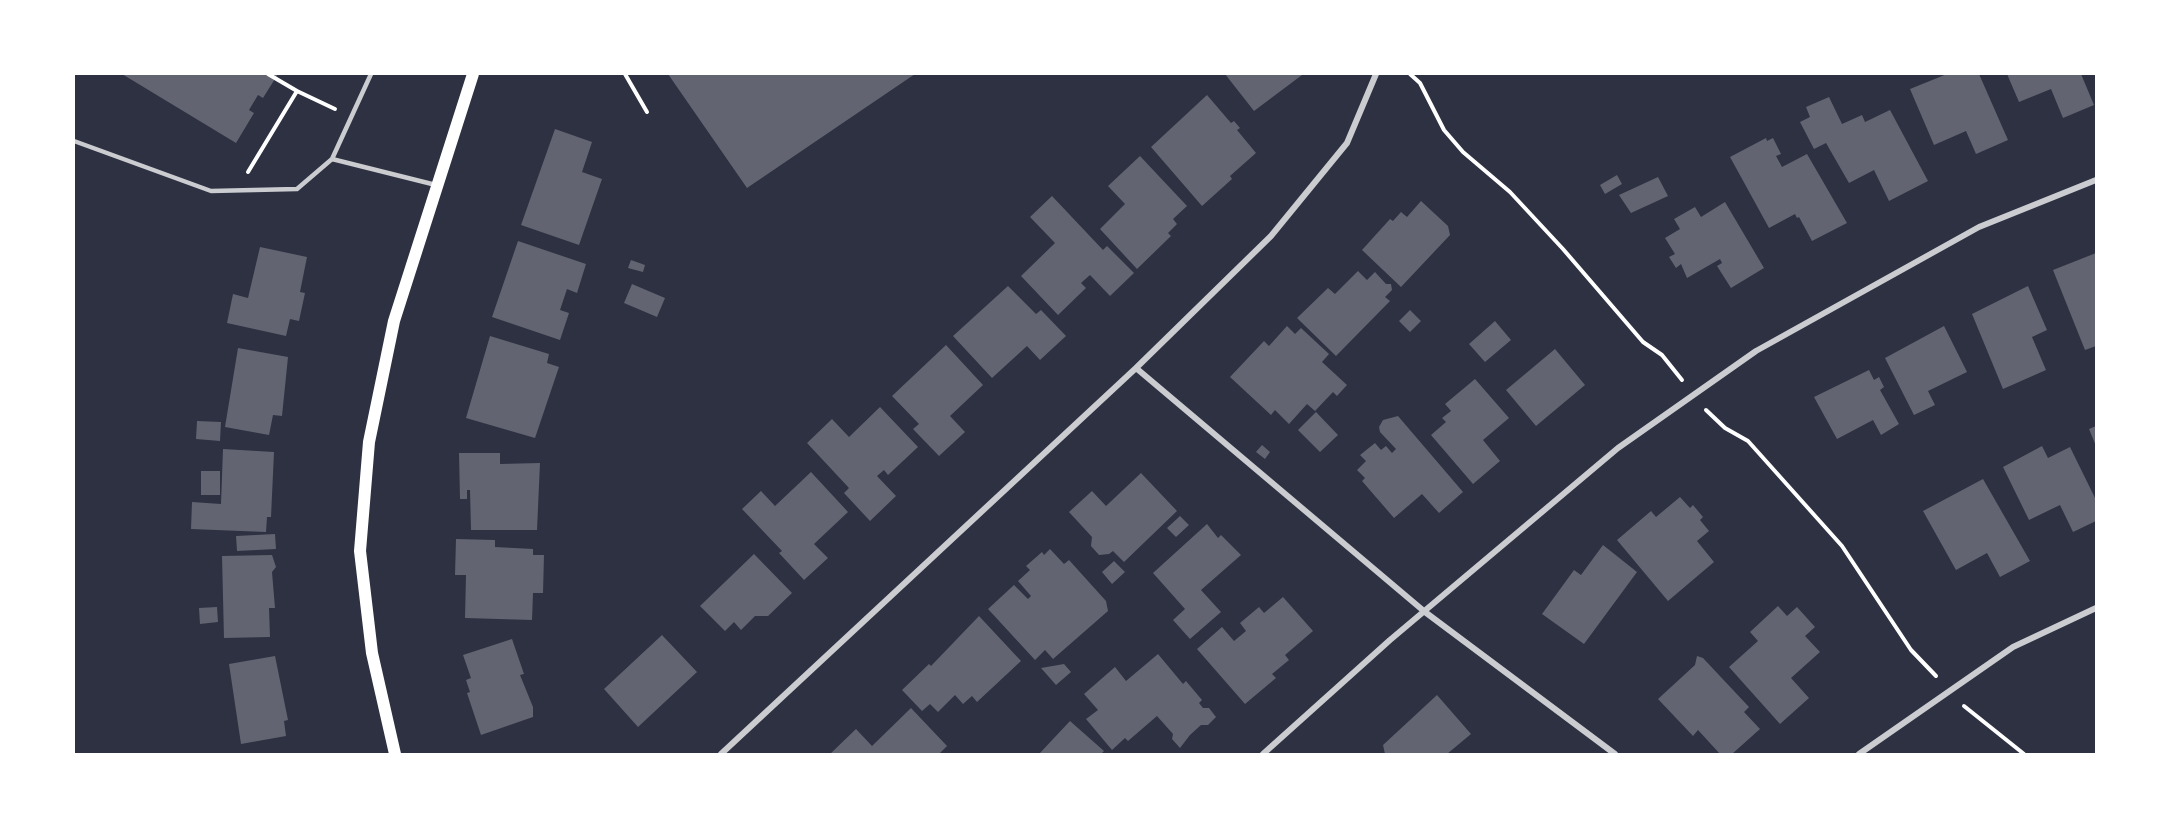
<!DOCTYPE html>
<style>
body{margin:0}
#map{position:relative;width:2170px;height:828px;overflow:hidden;background:#2d3142;font-family:Mulish,sans-serif}
canvas{display:block}
.frame{position:absolute;inset:0;border:75px solid #fff;pointer-events:none}
</style>
<div id="map">
<canvas width="2170" height="828"></canvas>
<div class="frame"></div>
</div>
<script>
const c = document.querySelector('canvas').getContext('2d');
c.lineJoin = 'round';
function paint(path, color) { c.fillStyle = color; c.fill(path, 'evenodd'); }
const shape = rows => new Path2D(rows.map(r => 'M' + r).join(''));
function trace(path, color, width, dash) { c.strokeStyle = color; c.lineWidth = width; c.lineCap = dash ? 'butt' : 'round'; c.setLineDash(dash || []); c.stroke(path); }
paint(shape([
 [122,74,278,74,263,98,258,95,249,110,254,113,236,143],
 [668,74,915,74,747,188],
 [1225,74,1301,74,1302,75,1254,111],
 [1947,74,1979,74,2008,140,1976,154,1966,131,1934,145,1910,89],
 [2007,74,2081,74,2094,105,2063,118,2051,89,2019,102],
 [1207,95,1231,123,1234,121,1240,128,1237,130,1256,153,1230,176,1232,179,1202,206,1151,147],
 [1829,97,1842,124,1862,115,1865,122,1890,110,1928,181,1889,201,1874,170,1849,183,1826,143,1814,149,1800,122,1810,117,1806,107],
 [555,129,592,142,582,172,602,179,579,245,521,225],
 [1766,138,1767,141,1773,138,1781,154,1776,156,1782,167,1807,154,1847,223,1812,241,1799,217,1797,218,1795,214,1769,228,1730,157],
 [1140,156,1187,206,1173,219,1177,224,1168,233,1171,236,1137,269,1100,229,1125,204,1108,186],
 [1617,175,1622,184,1605,194,1600,185],
 [1658,177,1668,196,1631,213,1619,195],
 [1052,196,1103,250,1107,246,1134,273,1110,296,1090,275,1081,283,1086,288,1058,315,1021,276,1055,243,1030,217],
 [1421,201,1448,226,1450,235,1401,287,1362,250,1390,219,1393,221,1401,212,1407,217],
 [1725,202,1764,268,1731,288,1717,266,1722,263,1720,259,1687,278,1681,264,1676,268,1669,257,1675,254,1665,238,1680,229,1674,219,1695,207,1701,217],
 [518,241,586,264,577,293,567,289,560,310,569,313,560,340,492,317],
 [260,247,307,257,300,292,305,293,299,321,290,319,286,336,227,323,233,294,248,298],
 [2096,253,2096,346,2085,350,2053,270],
 [631,260,645,265,643,272,628,268],
 [1358,271,1367,280,1375,272,1386,284,1391,284,1392,290,1385,297,1390,301,1336,356,1297,318,1328,288,1335,294],
 [632,284,665,298,657,317,624,303],
 [1008,286,1036,314,1041,310,1066,336,1040,360,1027,346,992,378,953,336],
 [2028,286,2047,330,2032,337,2046,370,2003,389,1972,314],
 [1410,310,1421,321,1410,332,1399,321],
 [1495,321,1511,340,1485,362,1469,344],
 [1287,326,1295,334,1301,328,1329,354,1322,362,1347,385,1337,396,1333,392,1315,411,1307,404,1289,424,1275,410,1271,415,1230,377,1264,341,1269,346],
 [1944,326,1967,372,1928,391,1935,405,1914,415,1885,358],
 [490,336,549,354,547,363,559,367,535,438,466,418],
 [946,345,983,385,950,416,965,432,939,456,913,429,919,424,892,396],
 [238,348,288,357,282,416,273,415,269,435,225,427],
 [1555,349,1585,385,1536,426,1506,390],
 [1869,370,1874,380,1879,377,1884,387,1880,390,1899,424,1881,435,1873,420,1837,439,1814,397],
 [1475,379,1509,418,1483,440,1500,461,1473,484,1431,435,1446,422,1442,418,1451,411,1445,404],
 [880,407,918,447,888,475,884,470,877,476,896,496,870,521,844,493,849,488,807,443,832,419,849,437],
 [1316,412,1338,435,1320,452,1298,430],
 [1398,416,1463,492,1439,513,1422,494,1394,518,1362,481,1365,478,1357,470,1366,461,1360,455,1375,443,1381,450,1386,446,1392,453,1396,449,1380,432,1379,427,1383,420],
 [197,421,221,422,220,441,196,439],
 [2096,426,2096,446,2089,429],
 [1262,445,1270,452,1265,459,1256,452],
 [2042,446,2048,458,2070,447,2096,500,2096,521,2073,532,2060,505,2029,520,2003,467],
 [223,449,274,452,271,517,267,517,266,532,191,529,192,502,221,504],
 [459,453,500,453,500,464,540,463,537,530,471,530,470,490,467,490,467,499,460,499],
 [201,471,220,471,220,495,201,495],
 [811,472,848,512,814,544,828,558,804,580,779,553,782,551,742,509,761,491,775,506],
 [1141,473,1177,511,1124,562,1113,551,1109,554,1099,555,1091,546,1092,537,1069,512,1092,491,1106,506],
 [1983,479,2030,561,2000,577,1987,553,1956,570,1923,511],
 [1680,497,1690,508,1693,505,1703,517,1700,520,1709,531,1697,541,1714,562,1668,601,1617,540,1651,511,1656,517],
 [1180,516,1189,525,1176,537,1167,528],
 [1207,524,1218,538,1221,535,1241,555,1201,590,1221,612,1190,639,1173,620,1185,609,1153,573],
 [275,534,276,549,237,551,236,536],
 [456,539,495,540,495,547,533,549,533,555,544,555,543,593,533,593,532,620,465,618,466,575,455,575],
 [1603,545,1637,572,1584,644,1542,614,1574,570,1581,575],
 [1050,549,1064,564,1069,560,1106,601,1108,611,1053,659,1045,650,1035,660,988,609,1014,585,1028,599,1031,596,1018,581,1030,570,1026,566,1042,552,1044,555],
 [754,554,792,593,768,616,755,616,741,630,734,622,725,631,700,606],
 [272,555,276,567,272,572,275,608,269,608,270,637,224,638,222,556],
 [1114,561,1125,572,1112,584,1102,572],
 [1283,597,1313,631,1285,655,1289,660,1272,674,1276,678,1245,704,1197,649,1222,627,1234,641,1246,631,1240,623,1259,607,1264,613],
 [1778,606,1787,616,1797,607,1815,627,1805,636,1820,652,1791,678,1809,698,1780,724,1729,667,1758,641,1750,632],
 [217,607,218,622,200,624,199,608],
 [979,616,1021,661,977,702,972,696,963,704,955,695,938,712,930,704,922,711,902,690,929,664,931,666],
 [662,635,697,672,638,727,604,689],
 [512,639,524,674,520,675,533,707,533,717,481,735,467,693,470,692,466,680,471,678,463,655],
 [1158,654,1183,684,1186,681,1202,700,1199,703,1203,708,1209,708,1216,717,1208,725,1201,725,1190,735,1180,748,1172,739,1173,734,1157,716,1128,741,1125,738,1112,750,1086,719,1098,710,1084,694,1115,667,1126,681],
 [275,656,288,720,284,721,286,736,241,744,229,664],
 [1697,656,1703,658,1749,707,1744,712,1760,729,1732,754,1720,754,1698,730,1693,736,1658,699,1695,665],
 [1064,664,1071,672,1056,685,1041,668],
 [1437,695,1471,734,1447,754,1385,754,1383,745],
 [911,708,947,746,939,754,830,754,856,729,872,746],
 [1070,721,1104,751,1101,754,1039,754]
]), '#626471');
trace(shape([
 [268,74,297,91],
 [625,74,647,112],
 [1410,74,1420,83,1444,130,1463,152,1510,192,1563,249,1643,342,1662,355,1682,380],
 [248,172,297,91,335,109],
 [1706,410,1725,428,1748,441,1842,546,1911,650,1936,676],
 [1964,706,2024,754]
]), '#fff', 4);
trace(shape([
 [74,141,211,191,297,189,332,159,371,74],
 [332,159,436,185]
]), '#caccd0', 4.5);
trace(shape([
 [1136,368,1425,612,1615,754],
 [721,754,1136,368,1271,236,1347,143,1376,74],
 [1263,754,1390,640,1618,448,1756,351,1979,227,2096,180],
 [1859,754,2013,647,2096,608]
]), '#caccd0', 6);
trace(shape([
 [395,754,372,653,360,551,369,442,394,321,473,74]
]), '#fff', 12);
</script>
